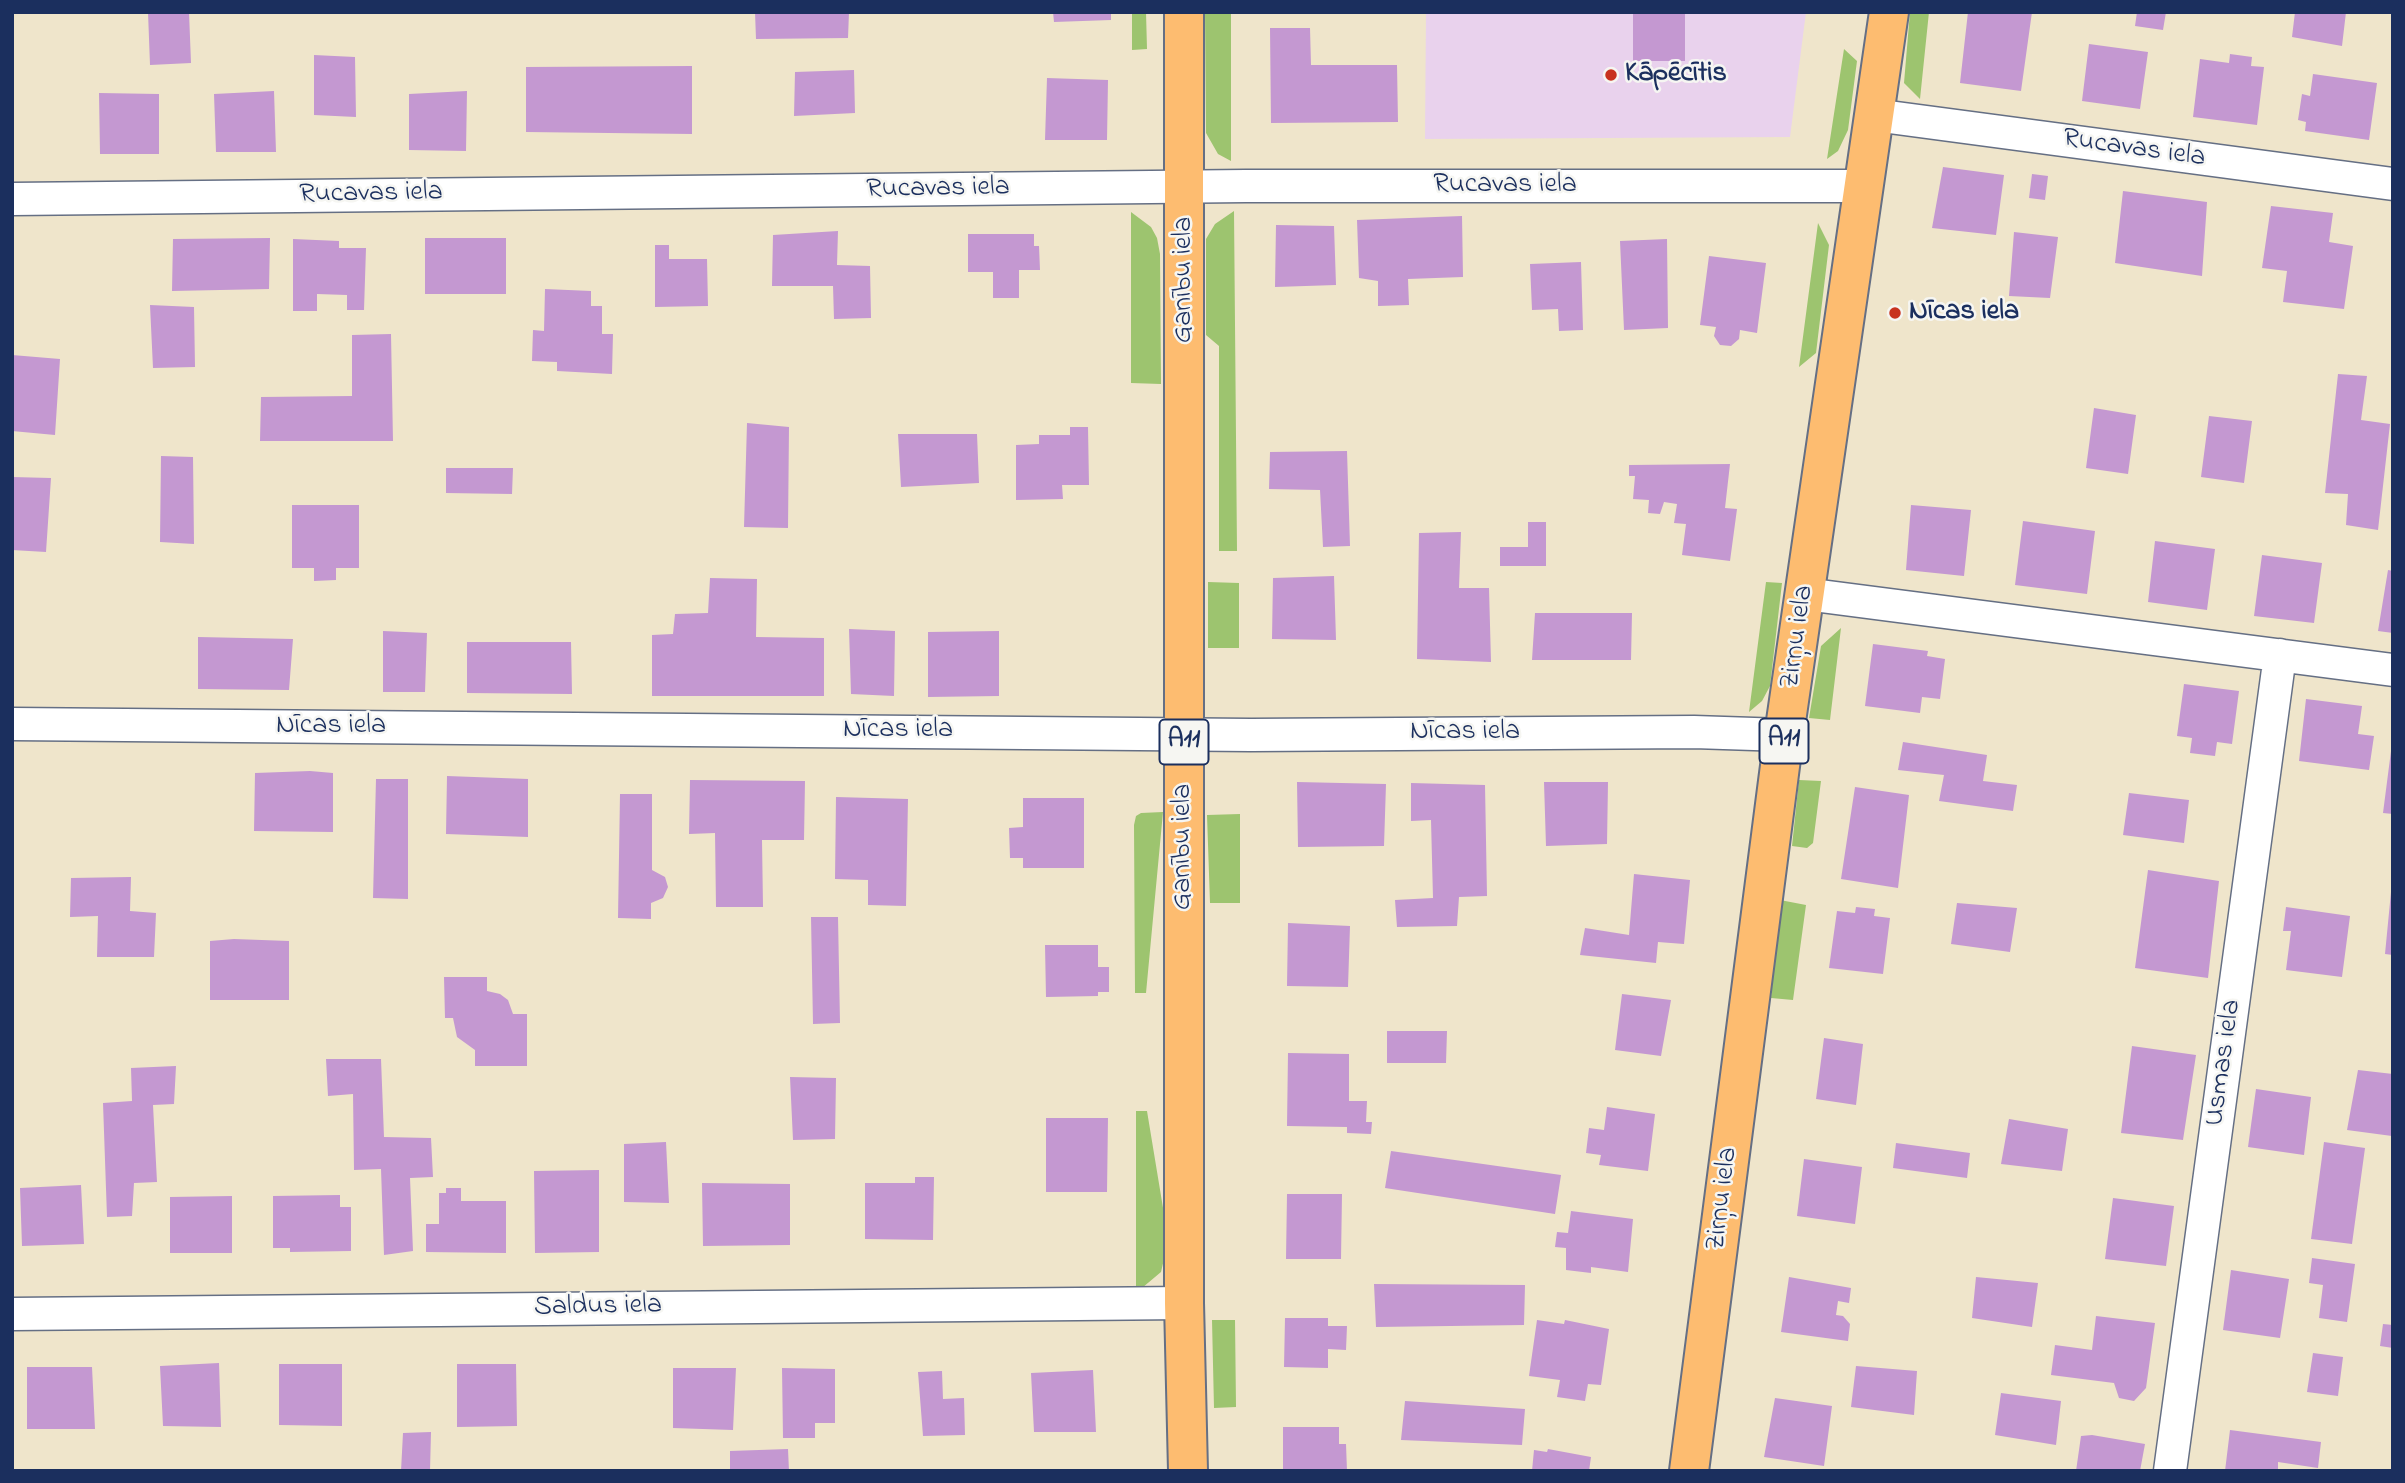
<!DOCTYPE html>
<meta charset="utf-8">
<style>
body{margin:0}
#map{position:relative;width:2405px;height:1483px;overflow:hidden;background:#efe5cb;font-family:"Indie Flower",sans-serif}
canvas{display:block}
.frame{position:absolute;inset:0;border:14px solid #1b2f5e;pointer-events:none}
</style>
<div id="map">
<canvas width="2405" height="1483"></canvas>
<div class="frame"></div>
</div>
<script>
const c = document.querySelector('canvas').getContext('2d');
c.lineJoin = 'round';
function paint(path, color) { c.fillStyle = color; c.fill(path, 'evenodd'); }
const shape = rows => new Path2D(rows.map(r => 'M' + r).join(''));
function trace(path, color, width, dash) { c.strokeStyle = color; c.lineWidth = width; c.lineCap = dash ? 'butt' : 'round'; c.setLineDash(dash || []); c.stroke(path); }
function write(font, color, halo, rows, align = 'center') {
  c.font = font + ' "Indie Flower",sans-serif'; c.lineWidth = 5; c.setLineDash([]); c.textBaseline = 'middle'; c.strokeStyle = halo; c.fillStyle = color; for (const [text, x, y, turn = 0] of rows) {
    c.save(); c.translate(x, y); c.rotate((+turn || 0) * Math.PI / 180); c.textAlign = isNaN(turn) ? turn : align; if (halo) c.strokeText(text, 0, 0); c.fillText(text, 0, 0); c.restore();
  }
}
paint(shape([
 [1426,12,1806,12,1790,137,1425,139]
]), '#e9d2ed');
paint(shape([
 [1132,12,1146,12,1147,49,1132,50],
 [1205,12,1231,12,1231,161,1218,154,1206,133],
 [1910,12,1929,12,1920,99,1904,83],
 [1844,49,1857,61,1848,130,1838,151,1827,159],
 [1234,211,1237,551,1219,551,1219,346,1206,335,1206,239,1215,224],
 [1131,212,1151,227,1157,238,1160,254,1161,384,1131,383],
 [1818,223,1829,245,1816,353,1799,367],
 [1208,582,1239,583,1239,648,1208,648],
 [1766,582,1782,583,1770,686,1762,701,1749,712],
 [1841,628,1830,720,1809,718,1821,646],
 [1799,780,1821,781,1813,843,1807,848,1792,846],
 [1163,812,1146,993,1135,993,1134,825,1136,816,1141,813],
 [1240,814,1240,903,1210,903,1207,815],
 [1780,900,1806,905,1793,1000,1771,998],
 [1136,1111,1147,1111,1165,1220,1165,1255,1161,1272,1136,1293],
 [1212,1320,1235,1320,1236,1407,1214,1408]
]), '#9dc46f');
paint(shape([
 [148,12,189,12,191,63,150,65],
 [755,12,849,12,848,38,756,39],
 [1053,12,1111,12,1111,20,1054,22],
 [1633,12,1685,12,1685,61,1633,61],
 [1968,12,2032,12,2021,91,1960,83],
 [2137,12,2166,12,2163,30,2135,26],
 [2295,12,2346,12,2342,46,2292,37],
 [1270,28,1310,28,1311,65,1397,65,1398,122,1271,123],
 [2089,44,2148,52,2140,109,2082,101],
 [2230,54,2252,57,2251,66,2264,67,2257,125,2193,117,2200,59,2229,63],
 [314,55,355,57,356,117,314,115],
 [692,66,692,134,526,132,526,67],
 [854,70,855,113,794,116,795,72],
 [2313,74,2377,83,2369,140,2305,131,2306,122,2298,120,2302,94,2310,96],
 [1047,78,1108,80,1107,140,1045,140],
 [274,91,276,152,216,152,214,94],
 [467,91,466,151,409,150,409,94],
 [99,93,159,94,159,154,100,154],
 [1943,167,2004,175,1996,235,1932,228],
 [2032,174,2048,176,2045,200,2029,198],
 [2123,191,2207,202,2202,276,2115,263],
 [2271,206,2333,213,2329,242,2353,246,2344,309,2283,302,2287,271,2262,268],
 [1462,216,1463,277,1408,279,1409,305,1378,306,1378,281,1359,278,1357,220],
 [1276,225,1334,226,1336,285,1275,287],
 [838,231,837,265,870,266,871,318,834,319,833,286,772,286,773,235],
 [2014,232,2058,237,2050,298,2009,296],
 [968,234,1034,234,1034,246,1039,246,1040,270,1019,270,1019,298,993,298,993,272,968,272],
 [270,238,269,289,172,291,173,239],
 [425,238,506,238,506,294,425,294],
 [293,239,339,241,339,248,366,248,364,310,347,310,347,295,317,294,317,311,293,311],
 [1667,239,1668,328,1624,330,1620,241],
 [655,245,669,245,669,259,707,259,708,306,655,307],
 [1709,256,1766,263,1757,333,1740,330,1739,339,1731,346,1720,345,1714,336,1716,327,1700,325],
 [1581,262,1583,330,1559,331,1558,309,1532,310,1530,264],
 [545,289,591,291,591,306,602,306,602,334,613,334,612,374,557,371,557,362,532,361,533,330,544,331],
 [150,305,194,307,195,367,153,368],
 [391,334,393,441,260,441,261,397,352,396,352,335],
 [12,355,60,359,55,435,12,431],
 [2338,374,2367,376,2361,420,2390,424,2378,530,2346,525,2348,494,2325,493],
 [2094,408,2136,415,2128,474,2086,468],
 [2209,416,2252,421,2244,483,2201,477],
 [747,423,789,427,788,528,744,527],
 [1070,427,1088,427,1089,485,1062,485,1063,499,1016,500,1016,445,1039,444,1039,435,1070,435],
 [898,434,977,434,979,483,901,487],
 [1347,451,1350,546,1323,547,1320,490,1269,489,1270,452],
 [161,456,193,457,194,544,160,542],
 [1730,464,1725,508,1737,509,1730,561,1682,555,1686,524,1674,523,1677,504,1664,502,1660,514,1648,513,1649,500,1633,499,1635,476,1629,476,1629,465],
 [446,468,513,468,512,494,446,493],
 [12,477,51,478,46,552,12,550],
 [292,505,359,505,359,568,336,568,336,580,314,581,314,568,292,568],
 [1911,505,1971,510,1964,576,1906,570],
 [2023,521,2095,531,2087,594,2015,585],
 [1528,522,1546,522,1546,566,1500,566,1500,547,1528,547],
 [1461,532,1459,588,1489,588,1491,662,1417,659,1419,533],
 [2155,541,2215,549,2207,610,2148,602],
 [2262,555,2322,563,2314,623,2254,616],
 [2388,570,2393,571,2393,633,2378,631],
 [1334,576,1336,640,1272,639,1273,578],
 [710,578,757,579,756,637,824,638,824,696,652,696,652,635,673,634,675,614,708,613],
 [1535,613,1632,613,1631,660,1532,660],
 [849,629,895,631,894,696,851,694],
 [383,631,427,633,425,692,383,692],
 [999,631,999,696,928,697,928,632],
 [198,637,293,639,289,690,198,689],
 [467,642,571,642,572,694,467,693],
 [1873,644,1928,651,1927,656,1945,659,1940,699,1922,697,1920,713,1865,706],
 [2184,684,2239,691,2232,744,2217,742,2215,756,2190,753,2192,738,2177,736],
 [2306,699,2362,706,2358,734,2374,736,2369,770,2299,761],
 [1903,742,1987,755,1983,781,2017,785,2013,811,1939,801,1944,775,1898,770],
 [2391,751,2393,752,2393,814,2383,813],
 [310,771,333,773,333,832,254,831,255,773],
 [447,776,528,779,528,837,446,834],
 [376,779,408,779,408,899,373,898],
 [690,780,805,781,804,840,762,840,763,907,716,907,715,833,689,834],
 [1297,782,1386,784,1384,846,1298,847],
 [1544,782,1608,782,1607,844,1546,846],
 [1411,783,1485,785,1487,896,1459,897,1457,926,1397,927,1395,900,1433,898,1431,820,1411,821],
 [1855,787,1909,795,1898,888,1841,879],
 [2129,793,2189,800,2184,843,2123,835],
 [620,794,652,794,652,870,665,877,668,887,663,898,651,903,651,919,618,918],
 [836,797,908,799,906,906,868,905,868,880,835,879],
 [1023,798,1084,798,1084,868,1023,868,1023,858,1010,858,1009,828,1023,827],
 [2148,870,2219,881,2208,978,2135,968],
 [1634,874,1690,880,1684,944,1658,942,1656,963,1580,955,1585,928,1629,935],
 [131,877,130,911,156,913,154,957,97,957,98,916,70,917,71,878],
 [2391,892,2393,892,2393,955,2385,954],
 [1957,903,2017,908,2010,952,1951,944],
 [1856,907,1875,909,1874,916,1890,918,1883,974,1829,968,1837,911,1855,913],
 [2286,907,2350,916,2342,977,2286,970,2291,931,2283,931],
 [811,917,838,917,840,1023,813,1024],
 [1288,923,1350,926,1348,987,1287,986],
 [234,939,289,941,289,1000,210,1000,210,941],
 [1045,945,1098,945,1098,967,1109,967,1109,992,1098,992,1098,996,1046,997],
 [444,977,487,977,487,991,500,994,508,1000,513,1014,527,1014,527,1066,475,1066,475,1050,457,1037,453,1018,445,1018],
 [1622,994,1671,1000,1661,1056,1615,1050],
 [1387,1031,1447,1031,1446,1063,1387,1063],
 [1824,1038,1863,1044,1856,1105,1816,1099],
 [2132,1046,2196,1055,2183,1140,2121,1133],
 [1288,1053,1349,1054,1349,1101,1367,1101,1366,1122,1372,1122,1371,1134,1347,1133,1347,1127,1287,1126],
 [326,1059,381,1059,384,1137,431,1138,433,1177,410,1178,413,1251,384,1255,381,1169,354,1170,353,1094,328,1096],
 [176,1066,174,1104,153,1105,157,1182,134,1183,132,1216,107,1217,103,1103,132,1101,131,1068],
 [2358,1070,2393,1074,2392,1136,2347,1130],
 [790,1077,836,1078,835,1139,793,1140],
 [2256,1089,2311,1097,2304,1155,2248,1147],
 [1607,1107,1655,1114,1648,1171,1599,1165,1601,1155,1586,1153,1589,1128,1604,1130],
 [1046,1118,1108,1118,1107,1192,1046,1192],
 [2009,1119,2068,1129,2062,1171,2001,1164],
 [666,1142,669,1203,624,1202,624,1144],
 [2324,1142,2365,1148,2352,1244,2311,1239],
 [1896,1143,1970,1153,1967,1178,1893,1168],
 [1391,1151,1561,1175,1555,1214,1385,1188],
 [1804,1159,1862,1167,1855,1224,1797,1216],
 [599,1170,599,1252,535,1253,534,1171],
 [915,1177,934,1177,933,1240,865,1239,865,1183,915,1183],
 [702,1183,790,1184,790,1245,703,1246],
 [81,1185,84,1244,22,1246,20,1188],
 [446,1188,461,1188,461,1201,506,1201,506,1253,426,1252,426,1224,439,1224,439,1193,446,1193],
 [1287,1194,1342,1194,1341,1259,1286,1259],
 [340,1195,340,1207,351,1207,351,1251,290,1252,290,1248,273,1248,273,1196],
 [232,1196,232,1253,170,1253,170,1197],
 [2113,1198,2174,1206,2166,1266,2105,1259],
 [1571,1211,1633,1219,1628,1272,1591,1267,1591,1273,1566,1270,1566,1248,1555,1247,1557,1232,1568,1233],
 [2312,1258,2355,1264,2347,1322,2319,1318,2323,1285,2309,1283],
 [2231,1270,2289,1279,2280,1338,2223,1330],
 [1789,1277,1851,1288,1849,1303,1838,1301,1836,1315,1843,1316,1850,1324,1848,1341,1781,1332],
 [1976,1277,2038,1283,2032,1327,1972,1318],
 [1374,1284,1525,1285,1524,1325,1376,1327],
 [2096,1316,2155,1323,2146,1388,2134,1401,2119,1398,2114,1383,2051,1375,2055,1345,2092,1350],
 [1285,1318,1328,1318,1328,1326,1347,1326,1346,1350,1328,1349,1328,1368,1284,1367],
 [1537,1320,1564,1324,1565,1320,1609,1329,1601,1385,1588,1384,1585,1401,1557,1397,1560,1380,1529,1376],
 [2383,1324,2393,1325,2393,1348,2380,1346],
 [2313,1353,2343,1357,2338,1396,2307,1392],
 [219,1363,221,1427,163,1426,160,1366],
 [279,1364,342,1364,342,1426,279,1425],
 [457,1364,516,1364,517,1426,457,1427],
 [1856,1366,1917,1371,1914,1415,1851,1407],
 [27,1367,92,1367,95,1429,27,1429],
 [673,1368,736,1368,733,1430,673,1428],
 [782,1368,835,1369,835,1423,815,1423,815,1438,783,1438],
 [1093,1370,1096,1432,1034,1432,1031,1373],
 [942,1371,943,1399,964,1398,965,1435,923,1436,918,1372],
 [2001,1393,2061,1401,2056,1445,1995,1435],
 [1775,1398,1832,1406,1824,1466,1764,1457],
 [1405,1401,1525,1409,1522,1445,1401,1440],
 [1283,1427,1339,1427,1339,1444,1346,1444,1347,1471,1283,1471],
 [2230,1430,2321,1442,2318,1468,2278,1462,2278,1471,2225,1471],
 [431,1432,430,1471,401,1471,403,1433],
 [2092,1435,2145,1444,2140,1471,2076,1471,2081,1436],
 [788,1449,789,1471,730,1471,730,1451],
 [1548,1449,1591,1457,1589,1471,1532,1471,1534,1450,1547,1452]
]), '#c498d1');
const minor = shape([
 [1874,115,2393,184],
 [12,199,1246,186,1864,186],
 [1805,594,2393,670],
 [12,724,1251,735,1694,732,1784,735],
 [12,1314,1184,1303],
 [2170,1471,2280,655]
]);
const trunk = shape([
 [1184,12,1184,1303,1188,1471],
 [1689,1471,1784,735,1889,12]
]);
trace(minor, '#656f84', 35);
trace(trunk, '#656f84', 42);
trace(minor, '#fff', 32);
trace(trunk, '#fdbc70', 38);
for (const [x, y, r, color] of [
 [1611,75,7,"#c8321e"],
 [1895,313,7,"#c8321e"]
]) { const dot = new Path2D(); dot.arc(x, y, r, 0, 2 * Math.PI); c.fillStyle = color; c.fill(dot); trace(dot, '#f6f6f2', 2.5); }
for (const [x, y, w] of [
 [1784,741,49],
 [1184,742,49]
]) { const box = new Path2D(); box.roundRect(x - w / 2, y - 22.5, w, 45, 5); c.fillStyle = '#f6f6f2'; c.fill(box); trace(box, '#1b2f5e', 2); }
write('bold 26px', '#1b2f5e', null, [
 ["A11",1784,741],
 ["A11",1184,742]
]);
write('bold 28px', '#1b2f5e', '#f6f6f2', [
 ["Kāpēcītis",1625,75],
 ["Nīcas iela",1909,313]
], 'left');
write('28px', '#1b2f5e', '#f6f6f2', [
 ["Rucavas iela",2134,150,8],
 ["Rucavas iela",1505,186],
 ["Rucavas iela",938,190,-1],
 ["Rucavas iela",371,195,-1],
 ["Ganību iela",1185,280,-90],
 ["Zirņu iela",1799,637,-82],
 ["Nīcas iela",331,727],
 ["Nīcas iela",898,731],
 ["Nīcas iela",1465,733],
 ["Ganību iela",1184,847,-90],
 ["Usmas iela",2225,1063,-82],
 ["Zirņu iela",1724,1199,-83],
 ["Saldus iela",598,1308,-1]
]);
</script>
